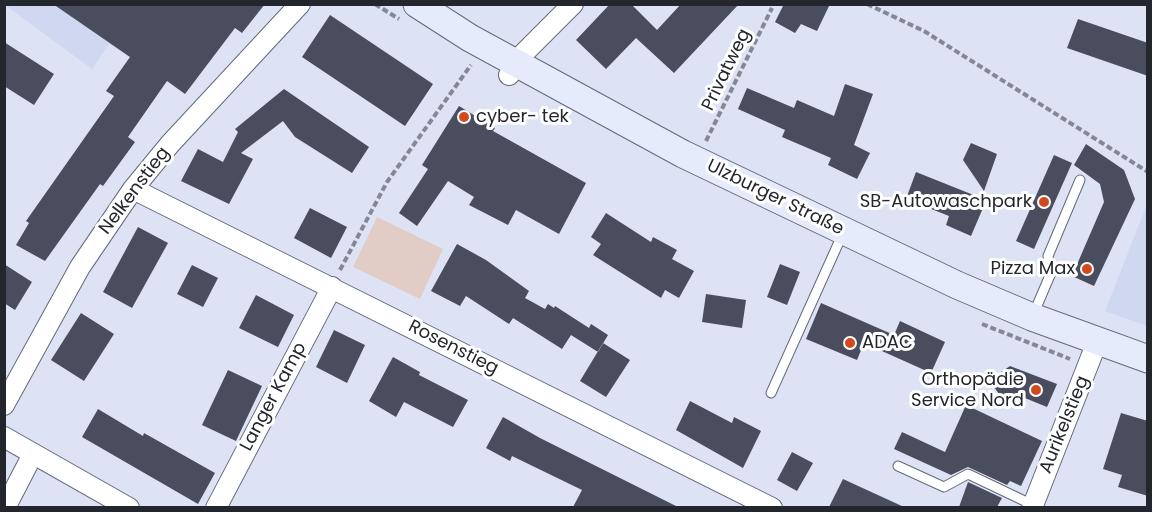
<!DOCTYPE html>
<meta charset="utf-8">
<style>
body{margin:0}
#map{position:relative;width:1152px;height:512px;overflow:hidden;background:#dde3f5;font-family:Poppins,sans-serif}
canvas{display:block}
.frame{position:absolute;inset:0;border:6px solid #24262d;pointer-events:none}
</style>
<div id="map">
<canvas width="1152" height="512"></canvas>
<div class="frame"></div>
</div>
<script>
const c = document.querySelector('canvas').getContext('2d');
c.lineJoin = 'round';
function paint(path, color) { c.fillStyle = color; c.fill(path, 'evenodd'); }
const shape = rows => new Path2D(rows.map(r => 'M' + r).join(''));
function trace(path, color, width, dash) { c.strokeStyle = color; c.lineWidth = width; c.lineCap = dash ? 'butt' : 'round'; c.setLineDash(dash || []); c.stroke(path); }
function write(font, color, halo, rows, align = 'center') {
  c.font = font + ' Poppins,sans-serif'; c.lineWidth = 6; c.setLineDash([]); c.textBaseline = 'middle'; c.strokeStyle = halo; c.fillStyle = color; for (const [text, x, y, turn = 0] of rows) {
    c.save(); c.translate(x, y); c.rotate((+turn || 0) * Math.PI / 180); c.textAlign = isNaN(turn) ? turn : align; if (halo) c.strokeText(text, 0, 0); c.fillText(text, 0, 0); c.restore();
  }
}
paint(shape([
 [5,5,5,4,176,5,137,62,109,44,92,69],
 [1147,204,1148,204,1147,326,1105,311]
]), '#d0d8f1');
paint(shape([
 [377,217,443,249,420,299,353,267]
]), '#e2ccc6');
paint(shape([
 [53,4,265,4,242,33,235,28,185,94,167,81,128,137,135,142,103,186,100,184,45,261,16,245,29,223,26,221,114,96,106,91,130,57],
 [610,4,631,4,657,30,681,4,739,4,674,73,636,38,606,69,576,40],
 [784,4,830,4,817,31,801,24,795,33,775,22],
 [330,15,433,84,405,126,302,57],
 [1078,19,1148,43,1148,76,1067,48],
 [4,42,54,74,34,105,4,86],
 [845,84,873,94,854,145,870,153,857,179,828,165,831,158,782,137,785,130,738,109,747,88,794,108,797,100,834,116],
 [284,89,369,147,352,173,295,137,283,121,241,153,253,159,229,204,181,181,198,149,223,162,238,132,235,129],
 [459,106,495,128,493,131,586,183,559,234,516,210,508,225,469,205,474,197,448,181,417,226,399,213,428,169,422,165],
 [971,143,997,154,984,191,963,160],
 [1086,144,1124,170,1135,199,1094,286,1072,276,1104,202,1100,184,1074,165],
 [1054,155,1072,163,1034,249,1016,241],
 [916,172,981,198,978,206,983,208,971,236,946,225,949,216,906,199],
 [310,208,347,227,331,258,294,238],
 [606,213,651,242,653,237,677,250,672,259,694,271,679,298,665,290,661,298,593,255,601,244,591,237],
 [138,227,168,243,132,308,103,292],
 [457,244,486,260,529,291,525,298,545,309,548,304,554,308,555,306,589,328,591,324,608,335,598,352,571,335,562,349,513,318,509,324,466,296,460,306,431,291],
 [4,264,32,282,15,310,4,303],
 [780,264,800,272,787,305,767,297],
 [192,265,218,278,203,307,177,294],
 [706,294,746,300,742,328,702,322],
 [256,295,294,315,278,347,239,328],
 [821,303,894,335,900,321,945,342,931,373,864,343,857,360,806,339],
 [81,313,114,334,84,381,51,360],
 [334,330,365,345,347,383,316,367],
 [603,343,630,360,606,397,580,381],
 [393,357,420,372,419,375,468,400,453,427,404,402,396,417,369,401],
 [1010,366,1057,384,1047,407,1015,394,1004,401,989,380],
 [228,370,262,386,236,441,202,425],
 [690,401,732,423,734,417,761,431,743,468,676,430],
 [966,405,1042,441,1021,486,1010,481,1007,485,968,467,951,475,894,449,902,432,945,452],
 [98,409,143,436,144,433,215,473,198,504,82,437],
 [1121,413,1148,421,1148,496,1118,487,1122,475,1103,469],
 [503,417,540,438,678,507,573,507,582,490,512,456,510,461,486,448],
 [792,452,813,463,797,491,777,480],
 [843,479,904,507,829,507],
 [968,482,1002,498,997,507,959,507]
]), '#494d5d');
const lane = shape([
 [1033,315,1051,273,1048,256,1080,180],
 [771,393,843,233],
 [898,466,944,487,968,474,1033,505]
]);
const street = shape([
 [509,75,524,53,573,4],
 [133,189,772,508],
 [4,405,80,267,133,189,170,144,300,4],
 [4,437,129,508],
 [5,508,33,454],
 [216,508,332,287],
 [1032,508,1097,342]
]);
const secondary = shape([
 [417,4,470,38,683,154,957,285,1032,317,1148,359]
]);
trace(lane, '#646979', 11);
trace(street, '#646979', 22);
trace(secondary, '#646979', 29);
trace(shape([
 [375,4,399,19],
 [867,4,924,31,1148,172],
 [706,141,772,8],
 [340,270,387,182,471,65],
 [982,324,1070,359]
]), '#848895', 4, [6, 3]);
trace(lane, '#fff', 9);
trace(street, '#fff', 20);
trace(secondary, '#e6ebfc', 27);
for (const [x, y, r, color] of [
 [464,117,6,"#d24920"],
 [1044,202,6,"#d24920"],
 [1087,269,6,"#d24920"],
 [850,343,6,"#d24920"],
 [1036,390,6,"#d24920"]
]) { const dot = new Path2D(); dot.arc(x, y, r, 0, 2 * Math.PI); c.fillStyle = color; c.fill(dot); trace(dot, '#fff', 2); }
write('18px', '#24262d', '#fff', [
 ["Privatweg",727,70,-64],
 ["Nelkenstieg",135,191,-53],
 ["Ulzburger Straße",775,198,26],
 ["Rosenstieg",453,348,27],
 ["Langer Kamp",274,397,-62],
 ["Aurikelstieg",1065,425,-68]
]);
write('18px', '#24262d', '#fff', [
 ["cyber- tek",476,117,"left"],
 ["SB-Autowaschpark",1032,202],
 ["Pizza Max",1075,269],
 ["ADAC",862,343,"left"],
 ["Orthopädie",1024,380],
 ["Service Nord",1024,401]
], 'right');
</script>
